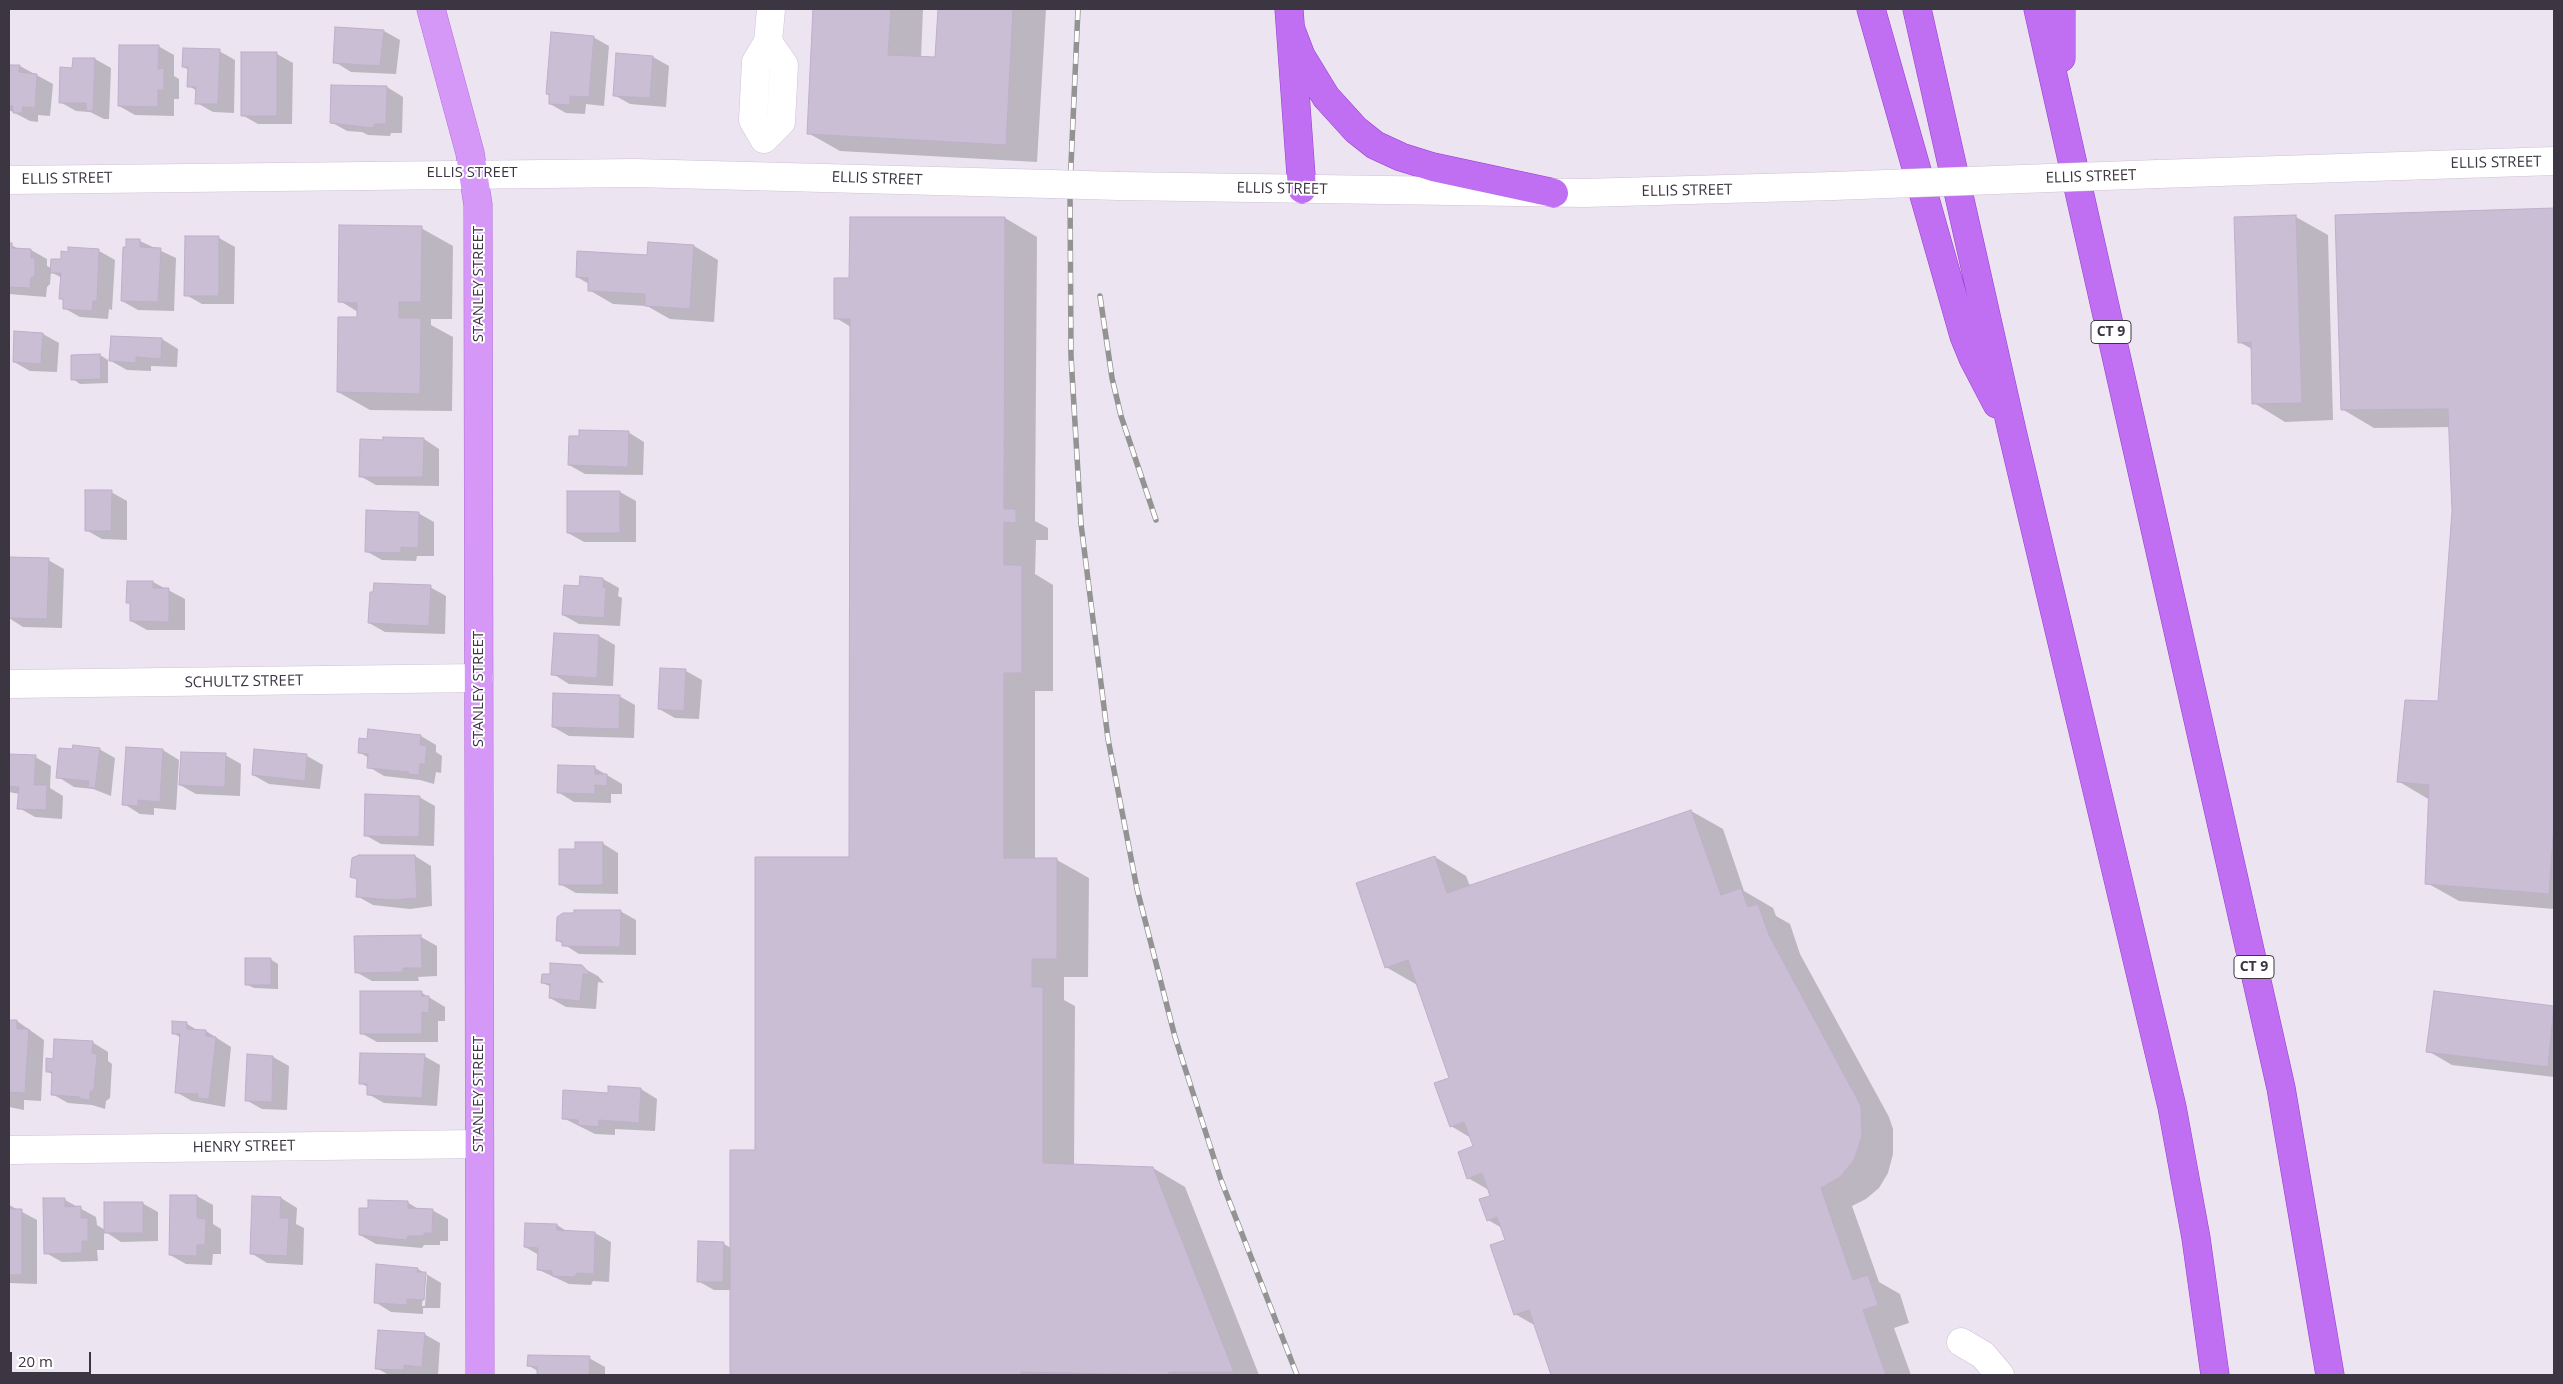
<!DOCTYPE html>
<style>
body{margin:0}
#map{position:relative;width:2563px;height:1384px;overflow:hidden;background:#ece4f0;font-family:"Open Sans",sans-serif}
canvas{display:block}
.frame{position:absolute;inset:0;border:10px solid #3c3542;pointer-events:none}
.scale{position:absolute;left:10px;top:1352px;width:81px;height:22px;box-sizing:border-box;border:2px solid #3c3542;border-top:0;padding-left:6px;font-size:15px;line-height:18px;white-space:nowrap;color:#3c3542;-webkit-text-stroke:4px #fff;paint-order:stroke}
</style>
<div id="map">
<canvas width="2563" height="1384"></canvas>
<div class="frame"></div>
<div class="scale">20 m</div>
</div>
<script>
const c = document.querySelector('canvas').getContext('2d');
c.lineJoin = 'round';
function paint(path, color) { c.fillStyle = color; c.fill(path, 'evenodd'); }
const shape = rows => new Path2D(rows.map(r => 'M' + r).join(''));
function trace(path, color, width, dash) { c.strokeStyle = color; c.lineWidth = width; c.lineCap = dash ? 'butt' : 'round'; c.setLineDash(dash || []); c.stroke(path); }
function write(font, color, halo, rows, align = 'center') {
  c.font = font + ' "Open Sans",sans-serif'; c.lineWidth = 4; c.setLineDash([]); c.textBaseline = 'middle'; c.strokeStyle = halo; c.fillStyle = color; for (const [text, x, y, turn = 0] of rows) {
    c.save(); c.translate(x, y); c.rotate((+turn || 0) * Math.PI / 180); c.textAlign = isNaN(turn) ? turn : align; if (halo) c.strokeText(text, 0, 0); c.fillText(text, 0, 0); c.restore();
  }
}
paint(shape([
 [815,9,923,9,921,58,937,58,939,9,1046,9,1037,162,840,151,808,133],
 [384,31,400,40,396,74,351,72,335,62],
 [593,37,609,46,604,106,586,104,585,114,566,113,550,104,550,96,547,94],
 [158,46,174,55,174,76,179,79,179,99,174,99,174,116,135,115,119,106],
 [219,51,235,60,234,113,213,112,197,103,197,91,189,86,189,70,183,67],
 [277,54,293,63,292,124,258,124,242,115],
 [653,57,669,66,666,107,630,104,614,95],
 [95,59,111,68,109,119,104,119,90,112,76,111,60,102,74,69],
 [9,66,20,66,53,84,50,116,38,115,38,122,30,121,9,110],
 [387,87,403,97,402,133,391,133,390,136,368,135,362,132,347,131,331,122],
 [2554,209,2554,909,2459,901,2427,883,2430,800,2398,781,2439,702,2453,511,2450,427,2374,428,2342,409,2336,217],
 [2296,217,2328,235,2333,420,2285,422,2254,403,2252,349,2239,342,2236,218],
 [1005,218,1037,237,1035,521,1048,528,1048,540,1036,540,1035,574,1053,585,1053,691,1035,691,1035,859,1057,860,1089,878,1088,977,1064,977,1064,1000,1075,1006,1074,1166,1153,1168,1185,1187,1259,1375,731,1375,731,1290,714,1290,698,1281,724,1244,731,1248,756,1151,850,859,851,327,836,318,851,280],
 [421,228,453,246,452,319,431,319,431,325,453,337,452,411,370,410,338,392,358,312,340,301],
 [219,238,235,247,234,304,202,304,186,295],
 [140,241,176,258,174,311,138,310,122,301],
 [9,244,21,250,31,250,47,259,47,266,51,268,69,253,70,249,99,251,115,260,112,310,109,309,108,319,80,317,64,308,64,301,60,298,62,278,51,272,50,284,47,287,46,297,9,294],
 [694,246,718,260,714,322,670,319,647,306,613,304,589,290,589,284,577,277],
 [43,334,59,343,57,372,30,371,14,362],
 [162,339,178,349,177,367,151,366,151,371,127,370,111,361],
 [100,355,108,360,108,383,80,384,73,379,72,356],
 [628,432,644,442,643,475,585,474,569,465],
 [424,439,439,449,439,486,376,485,360,476,361,440],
 [111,492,127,501,127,540,102,539,86,530],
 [620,492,636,501,636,542,584,542,568,533],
 [418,513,434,522,434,556,417,556,416,561,382,560,366,551],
 [9,558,48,560,64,569,62,628,23,627,9,618],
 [603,579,619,588,618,596,622,598,620,626,579,624,563,615,580,587],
 [153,582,185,599,185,630,147,630,131,621,132,604,128,602],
 [430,587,446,596,445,634,385,632,369,623],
 [599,636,615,645,613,686,569,684,553,674],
 [686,671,702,680,699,719,675,718,659,709],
 [619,696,635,705,634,738,569,736,553,727],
 [421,736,436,745,436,752,442,756,441,773,436,772,434,784,420,780,384,776,369,767,369,758,359,752],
 [99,749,115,758,111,796,93,789,74,787,58,777,73,751],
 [163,750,179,760,176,810,154,808,154,815,140,814,124,804],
 [255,750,307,756,323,765,320,789,269,784,253,775],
 [9,755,35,757,51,766,50,788,63,796,62,819,35,817,19,808,19,794,9,792],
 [225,755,241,764,240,796,196,794,180,785],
 [595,768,622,784,622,794,611,794,611,803,574,802,558,792],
 [419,797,435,806,434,846,381,844,365,835],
 [1691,811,1723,829,1744,891,1773,908,1776,916,1790,924,1800,954,1889,1117,1893,1129,1893,1154,1888,1173,1879,1188,1866,1199,1852,1206,1879,1282,1900,1294,1909,1323,1894,1328,1911,1375,1553,1375,1536,1326,1515,1314,1506,1241,1502,1228,1488,1220,1491,1197,1489,1190,1468,1178,1474,1147,1471,1138,1451,1126,1451,1078,1419,986,1386,967,1435,857,1466,876,1470,886],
 [602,843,618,853,618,894,576,893,560,884,576,850],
 [415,856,431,866,432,906,410,909,373,905,357,896,358,880,352,876],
 [620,911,636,920,636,955,579,954,557,940],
 [421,937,437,946,437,976,418,977,419,981,372,981,356,972],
 [270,959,278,964,278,989,254,988,246,984],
 [581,967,598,976,604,983,598,982,596,1009,566,1007,550,998,551,987,543,983,551,975],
 [422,993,445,1007,445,1021,438,1021,438,1042,377,1042,361,1033],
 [2435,993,2554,1007,2554,1077,2452,1065,2428,1051],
 [9,1021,17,1021,44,1040,41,1101,24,1100,24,1110,9,1107],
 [187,1024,199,1031,206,1031,231,1047,225,1107,192,1101,176,1092,181,1038,173,1033],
 [92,1042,108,1052,108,1061,112,1064,110,1098,106,1101,105,1109,92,1105,68,1103,52,1094,53,1075,47,1071,54,1060],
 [424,1056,440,1065,437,1106,384,1103,368,1094,368,1087,360,1083],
 [273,1057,289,1066,287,1110,262,1109,246,1100],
 [641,1089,657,1099,655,1131,615,1129,615,1135,595,1134,563,1118,609,1094],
 [172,1196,197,1196,213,1205,213,1224,221,1229,221,1254,213,1254,212,1265,186,1264,170,1255],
 [281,1198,297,1208,296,1224,304,1228,303,1265,267,1263,251,1253],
 [65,1200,96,1217,97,1225,105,1230,142,1203,158,1212,158,1241,121,1242,104,1231,104,1250,97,1250,98,1261,62,1262,46,1253],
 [407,1202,420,1210,432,1210,448,1219,448,1241,440,1241,440,1245,424,1245,422,1248,376,1244,360,1235,369,1209],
 [9,1205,37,1220,37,1284,9,1283],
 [557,1225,568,1232,595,1233,611,1242,609,1282,593,1281,591,1285,569,1284,539,1270,539,1255,525,1247],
 [418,1269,441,1283,440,1308,423,1308,423,1314,391,1312,375,1302],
 [424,1275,427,1275,425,1306,422,1306],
 [424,1334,440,1343,438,1375,389,1375,376,1368],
 [589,1358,605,1367,605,1375,538,1375,538,1371,529,1366]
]), '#0003');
const building = shape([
 [813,9,891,9,888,55,935,57,938,9,1013,9,1006,145,807,134,813,9],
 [335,27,384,30,380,66,333,63,335,27],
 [551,32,594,36,589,97,570,96,570,105,549,104,549,94,546,94,551,32],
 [119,45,159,45,158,69,164,68,164,90,158,90,158,107,118,106,119,45],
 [183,48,220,49,218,104,195,104,196,87,187,87,188,67,182,67,183,48],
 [241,52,277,52,277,116,241,116,241,52],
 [616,53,653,56,650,98,613,96,616,53],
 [73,58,95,58,93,111,86,111,86,103,59,103,60,67,72,68,73,58],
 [9,65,20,65,19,72,37,74,35,108,23,107,22,113,13,113,13,106,9,106,9,65],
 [331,85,387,86,386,124,375,124,373,128,330,123,331,85],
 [2554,208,2554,823,2549,894,2425,884,2429,785,2397,782,2405,700,2438,701,2452,511,2448,409,2341,410,2335,215,2554,208],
 [2296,215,2302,403,2252,404,2251,342,2238,343,2234,217,2296,215],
 [850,217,1005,217,1004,509,1016,509,1016,523,1004,522,1004,565,1022,565,1022,673,1004,673,1004,858,1057,858,1057,959,1032,959,1032,987,1043,987,1043,1163,1153,1167,1234,1372,1173,1372,1168,1373,1168,1375,1021,1372,1021,1375,730,1375,730,1150,755,1150,755,857,849,857,850,319,834,319,834,278,849,278,850,217],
 [339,225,422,226,421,302,399,302,399,318,421,318,420,394,337,392,338,317,357,317,357,303,338,302,339,225],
 [185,236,219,236,219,296,184,296,185,236],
 [126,239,140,239,140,247,161,248,158,302,121,301,123,247,126,247,126,239],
 [648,242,694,245,690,309,645,306,645,294,588,291,588,278,576,277,577,251,647,255,648,242],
 [9,243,12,243,12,248,31,249,31,258,35,258,35,275,31,278,30,288,9,287,9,243],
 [68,247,99,249,97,301,93,301,92,311,63,309,63,299,59,299,61,273,50,273,51,259,61,259,61,251,68,252,68,247],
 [14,331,43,333,41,364,13,362,14,331],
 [111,336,162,338,161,359,136,357,136,363,109,361,111,336],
 [100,354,101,379,71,380,71,355,100,354],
 [579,430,629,431,628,467,568,465,569,436,579,436,579,430],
 [383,437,424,438,423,477,359,477,360,439,383,440,383,437],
 [85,490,112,490,111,531,85,531,85,490],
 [567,491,620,491,620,533,567,533,567,491],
 [366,510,419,512,418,548,401,547,401,553,365,552,366,510],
 [9,557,49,558,47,619,9,618,9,557],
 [580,576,603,578,603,587,606,587,604,618,562,615,564,585,579,586,580,576],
 [127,581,153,581,153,588,169,588,169,622,130,621,130,603,126,603,127,581],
 [374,583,431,585,429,626,368,623,370,592,373,592,374,583],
 [554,633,599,635,597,678,551,675,554,633],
 [660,668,686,669,684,711,658,709,660,668],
 [553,693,620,695,619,729,552,727,553,693],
 [368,729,421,735,420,745,427,746,425,764,420,764,419,775,408,774,409,772,367,768,368,754,358,753,359,738,367,739,368,729],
 [73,745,100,748,95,788,88,787,89,781,56,778,59,748,72,749,73,745],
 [126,747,163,749,160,802,138,800,138,806,122,805,126,747],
 [254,749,307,754,305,781,252,775,254,749],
 [181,752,226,753,225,787,179,785,181,752],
 [9,754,36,755,34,785,47,785,46,810,17,809,19,787,9,786,9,754],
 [558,765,595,766,595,774,607,774,607,786,595,785,595,794,557,793,558,765],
 [365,794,420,796,419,837,364,836,365,794],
 [1691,810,1721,895,1741,888,1748,907,1758,904,1769,935,1861,1106,1862,1136,1854,1160,1840,1177,1821,1188,1853,1280,1868,1275,1878,1305,1863,1310,1886,1375,1551,1375,1529,1310,1514,1315,1490,1245,1505,1240,1497,1217,1487,1221,1479,1199,1490,1196,1482,1173,1467,1179,1458,1152,1473,1146,1464,1122,1450,1127,1434,1083,1449,1078,1408,960,1385,968,1356,883,1435,856,1447,893,1691,810],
 [575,842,603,842,603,885,559,885,559,849,575,849,575,842],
 [359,855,415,855,417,898,393,900,356,897,357,879,350,877,352,858,359,855],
 [574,910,621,910,620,947,562,946,562,941,556,941,557,917,563,913,574,913,574,910],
 [421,935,422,968,403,968,403,972,355,973,354,936,421,935],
 [245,958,271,958,271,985,245,985,245,958],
 [550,963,582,965,590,974,583,974,580,1001,549,998,550,984,541,983,542,974,550,974,550,963],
 [360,991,422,991,422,996,429,996,429,1013,422,1012,422,1034,360,1034,360,991],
 [2434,991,2554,1006,2548,1067,2426,1052,2434,991],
 [9,1020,17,1020,17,1029,29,1029,25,1093,9,1092,9,1020],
 [172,1021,187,1022,187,1029,206,1030,206,1036,216,1037,209,1099,198,1098,198,1094,175,1093,180,1034,172,1034,172,1021],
 [54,1039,93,1041,92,1053,97,1054,94,1089,90,1092,90,1100,80,1099,80,1097,51,1095,52,1072,46,1072,46,1058,53,1059,54,1039],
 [360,1053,425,1054,422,1098,367,1095,367,1084,359,1084,360,1053],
 [247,1054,273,1056,272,1102,245,1101,247,1054],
 [608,1086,641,1088,639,1123,599,1120,599,1127,578,1125,578,1120,562,1119,563,1090,608,1093,608,1086],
 [170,1195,197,1195,197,1218,206,1219,205,1245,197,1245,197,1256,169,1255,170,1195],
 [252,1196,281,1197,280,1218,289,1218,287,1256,250,1254,252,1196],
 [43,1198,65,1198,65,1207,81,1206,81,1218,88,1218,88,1241,82,1241,82,1253,44,1254,43,1198],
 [368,1200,408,1201,408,1208,433,1209,432,1233,424,1233,424,1236,408,1236,406,1240,359,1235,359,1208,368,1208,368,1200],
 [104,1202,143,1202,143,1233,104,1233,104,1202],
 [9,1209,22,1209,22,1275,9,1275,9,1209],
 [525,1223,557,1224,557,1230,595,1232,594,1274,577,1273,574,1277,552,1276,552,1271,537,1270,538,1248,524,1247,525,1223],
 [698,1241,724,1242,723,1282,697,1282,698,1241],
 [376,1264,418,1268,417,1272,426,1272,424,1300,407,1299,407,1305,374,1303,376,1264],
 [378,1330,425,1333,422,1367,404,1365,404,1370,375,1369,378,1330],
 [528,1355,590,1356,589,1375,537,1375,537,1367,527,1366,528,1355]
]);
paint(building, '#cabed4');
trace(building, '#bfaecb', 1);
const minor = shape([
 [768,42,784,65,781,122,764,139,753,120,756,62,768,42,771,9],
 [2158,174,2554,161],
 [9,180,634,173,1050,184],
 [1119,186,1584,193,1833,186],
 [9,684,479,678],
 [9,1150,479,1144],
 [1961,1342,1983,1355,2000,1375]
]);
const major = shape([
 [431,9,470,153,478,205,480,1375]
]);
const highway = shape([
 [1289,9,1302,189],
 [1871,9,1964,336,1973,358,1997,404],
 [1917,9,2012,431,2172,1107,2196,1238,2215,1375],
 [2038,9,2281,1088,2330,1375],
 [2061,9,2061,58],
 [1291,30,1301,56,1326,97,1356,130,1375,145,1401,157,1433,167,1554,193]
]);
trace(minor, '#cec2d6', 29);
trace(major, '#b26ad9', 29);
trace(highway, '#933fd0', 29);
trace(minor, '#fff', 28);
trace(major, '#d698f6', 28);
trace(highway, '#c06ef2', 28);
const rail = shape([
 [1078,9,1070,187,1071,356,1081,524,1108,739,1137,889,1175,1037,1221,1180,1297,1375],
 [1100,296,1112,378,1121,416,1156,520]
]);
trace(rail, '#939393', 5.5);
trace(rail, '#fff', 4, [11]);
const minorBridge = shape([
 [1050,184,1119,186],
 [1833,186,2158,174]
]);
trace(minorBridge, '#cec2d6', 29, []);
trace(minorBridge, '#fff', 28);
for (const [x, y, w] of [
 [2111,332,40],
 [2254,967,40]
]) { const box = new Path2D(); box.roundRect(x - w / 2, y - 11.5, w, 23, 4); c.fillStyle = '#fff'; c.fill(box); trace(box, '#3c3542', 1); }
write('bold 14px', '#3c3542', null, [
 ["CT 9",2111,332],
 ["CT 9",2254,967]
]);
write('15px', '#3c3542', '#fff', [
 ["ELLIS STREET",2496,163,-1],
 ["ELLIS STREET",472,173],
 ["ELLIS STREET",2091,177,-2],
 ["ELLIS STREET",67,179,-1],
 ["ELLIS STREET",877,179,2],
 ["ELLIS STREET",1282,189,1],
 ["ELLIS STREET",1687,191,-1],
 ["STANLEY STREET",479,284,-90],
 ["SCHULTZ STREET",244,682,-1],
 ["STANLEY STREET",479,689,-90],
 ["STANLEY STREET",479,1094,-90],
 ["HENRY STREET",244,1147,-1]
]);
</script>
